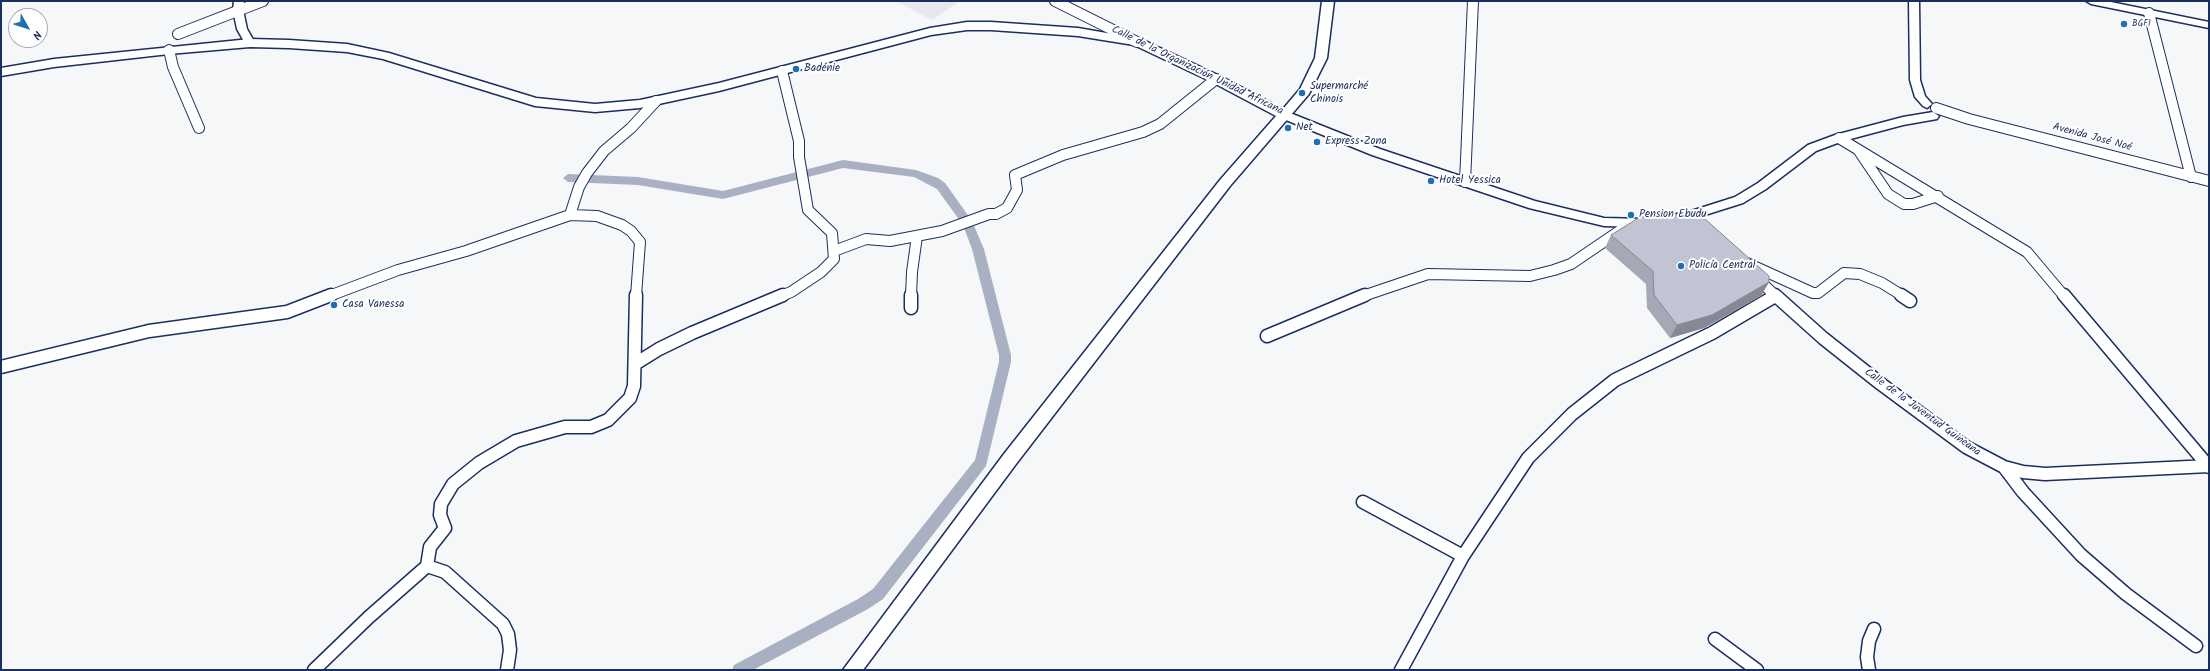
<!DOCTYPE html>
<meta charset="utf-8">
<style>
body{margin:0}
#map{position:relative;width:2210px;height:671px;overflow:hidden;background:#f6f7f9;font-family:Kalam,sans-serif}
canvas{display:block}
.frame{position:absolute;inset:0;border:2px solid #1b2f5e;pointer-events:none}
.north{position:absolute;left:8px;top:8px;width:40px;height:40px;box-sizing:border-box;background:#fff;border:1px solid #a4acbf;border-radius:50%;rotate:129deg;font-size:11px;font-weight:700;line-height:16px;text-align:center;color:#1b2f5e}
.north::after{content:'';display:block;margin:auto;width:14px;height:18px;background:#1f6fb2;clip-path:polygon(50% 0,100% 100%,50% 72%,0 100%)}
</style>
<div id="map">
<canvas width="2210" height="671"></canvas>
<div class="frame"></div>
<div class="north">N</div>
</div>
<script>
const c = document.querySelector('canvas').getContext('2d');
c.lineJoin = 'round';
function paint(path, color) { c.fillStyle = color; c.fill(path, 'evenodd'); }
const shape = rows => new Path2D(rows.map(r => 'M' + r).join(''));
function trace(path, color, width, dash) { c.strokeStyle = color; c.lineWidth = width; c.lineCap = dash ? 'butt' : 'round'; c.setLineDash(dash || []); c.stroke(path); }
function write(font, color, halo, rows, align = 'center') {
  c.font = font + ' Kalam,sans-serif'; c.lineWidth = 4; c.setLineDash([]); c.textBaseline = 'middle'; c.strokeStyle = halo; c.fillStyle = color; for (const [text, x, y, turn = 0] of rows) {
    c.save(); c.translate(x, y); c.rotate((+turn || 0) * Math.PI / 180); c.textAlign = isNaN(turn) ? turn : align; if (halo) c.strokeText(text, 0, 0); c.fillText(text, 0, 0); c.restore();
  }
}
paint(shape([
 [896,1,960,1,932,20]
]), '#e6e8ee');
paint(shape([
 [843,160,916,170,938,178,945,183,972,221,984,249,1011,355,1011,362,986,466,883,599,868,609,753,670,732,670,734,665,858,599,873,589,975,460,999,362,999,355,972,249,963,225,937,189,914,177,843,168,723,199,638,185,568,182,563,178,568,174,638,177,723,191,843,160]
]), '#a9b0c1');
const minorFar1 = shape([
 [1055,1,1137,42],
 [2149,13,2191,177],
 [178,34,263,1],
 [169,50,173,67,199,128],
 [1936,108,1969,119,2209,181],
 [1839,138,2027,252,2064,296],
 [1859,151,1888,194,1904,204,1913,204,1938,196],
 [1465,182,1473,1],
 [834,251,866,239,890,241,942,231,989,214,996,214,1007,208,1017,190,1015,175,1063,155,1143,132,1160,124,1216,79],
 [1747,263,1813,293,1818,293,1844,273,1860,274,1882,283,1903,296],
 [1756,278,1776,296],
 [329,296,398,270,466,251,570,215],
 [636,296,640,242,631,231,622,225,597,216,570,215,579,187,587,173,604,151,631,128,656,101],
 [781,296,791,292,821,272,834,259,832,233,808,210,799,157,799,141,782,71],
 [911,296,912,272,917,236],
 [1363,296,1428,274,1530,276,1554,270,1571,264,1621,230]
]);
const minor = shape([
 [1775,295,1823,338,1881,384,1966,447,2004,467,2023,472,2045,474,2209,466],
 [1901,295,1910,301],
 [2064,295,2209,467],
 [911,308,911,295],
 [1267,336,1365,295],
 [635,364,659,349,692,333,783,295],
 [1,367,149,331,287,312,331,295],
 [2004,467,2023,492,2081,555,2126,594,2196,646],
 [1363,502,1463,556],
 [427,566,445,572,503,624,508,634,510,650,507,670],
 [1715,639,1757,670],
 [314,670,369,617,427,566,430,547,445,528,440,515,441,504,453,484,479,463,516,441,565,427,591,427,608,420,630,398,634,386,636,295],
 [1401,670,1463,556,1528,458,1572,414,1615,380,1712,333,1775,296],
 [1869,670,1867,657,1869,641,1874,629]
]);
const tertiary = shape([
 [234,1,244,1,243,10,247,29,255,43,254,45,246,45,237,29,233,10,234,1],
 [1909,1,1919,1,1920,80,1925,96,1932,104,1927,108,1923,106,1915,97,1910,80,1909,1],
 [2086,1,2106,1,2209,22,2209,28,2091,4,2086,1],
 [1285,111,1380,149,1535,201,1604,218,1645,219,1651,223,1645,227,1604,226,1529,208,1372,155,1281,118,1279,115,1285,111],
 [1933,112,1939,116,1937,119,1903,125,1843,141,1816,151,1766,189,1743,203,1689,220,1674,222,1668,218,1670,215,1688,212,1735,197,1758,183,1808,145,1835,135,1903,117,1933,112]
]);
const secondary = shape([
 [1322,1,1334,1,1327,58,1309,94,1230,186,1016,464,863,670,843,670,1004,454,1220,180,1276,116,1212,82,1134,45,1078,36,991,30,967,30,931,35,719,91,640,108,595,112,535,106,383,59,347,52,289,48,250,47,169,54,54,67,1,76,1,68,54,59,250,39,289,40,347,44,389,53,536,98,595,104,640,100,719,83,930,28,967,22,991,22,1078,28,1141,39,1220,76,1283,109,1300,89,1315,58,1322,1]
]);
trace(minorFar1, '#1b2f5e', 12);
trace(minor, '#1b2f5e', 15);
trace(tertiary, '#1b2f5e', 3);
trace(secondary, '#1b2f5e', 3);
trace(minorFar1, '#fff', 10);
trace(minor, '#fff', 12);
paint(tertiary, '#fff');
paint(secondary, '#fff');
paint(shape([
 [1611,235,1769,282,1761,296,1704,328,1670,338,1647,308,1646,284,1605,248]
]), '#a5a9b5');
paint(shape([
 [1769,282,1761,296,1704,328,1670,338,1677,325]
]), '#868994');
const building = shape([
 [1687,214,1705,219,1769,276,1769,282,1712,315,1677,325,1654,295,1653,271,1611,235,1640,217,1687,214]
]);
paint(building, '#c0c4d3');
trace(building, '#868994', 1);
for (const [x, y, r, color] of [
 [2124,24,4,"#1f6fb2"],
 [796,69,4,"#1f6fb2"],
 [1302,93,4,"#1f6fb2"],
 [1288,128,4,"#1f6fb2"],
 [1317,142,4,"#1f6fb2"],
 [1431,181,4,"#1f6fb2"],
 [1631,215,4,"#1f6fb2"],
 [1681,266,4,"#1f6fb2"],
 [334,305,4,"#1f6fb2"]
]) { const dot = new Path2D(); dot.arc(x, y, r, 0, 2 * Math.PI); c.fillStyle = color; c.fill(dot); trace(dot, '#fff', 1.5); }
write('9px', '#1b2f5e', '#fff', [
 ["BGFI",2132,24]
], 'left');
write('11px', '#1b2f5e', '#fff', [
 ["Badénie",804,69],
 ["Supermarché",1310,87],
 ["Chinois",1310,100],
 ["Net",1296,128],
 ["Express Zona",1325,142],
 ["Hotel Yessica",1439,181],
 ["Pension Ebudu",1639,215],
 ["Policía Central",1689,266],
 ["Casa Vanessa",342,305]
], 'left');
write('11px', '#1b2f5e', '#fff', [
 ["Calle de la Organización Unidad Africana",1197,71,26],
 ["Avenida José Noé",2092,138,15],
 ["Calle de la Juventud Guineana",1922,413,36]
]);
</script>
